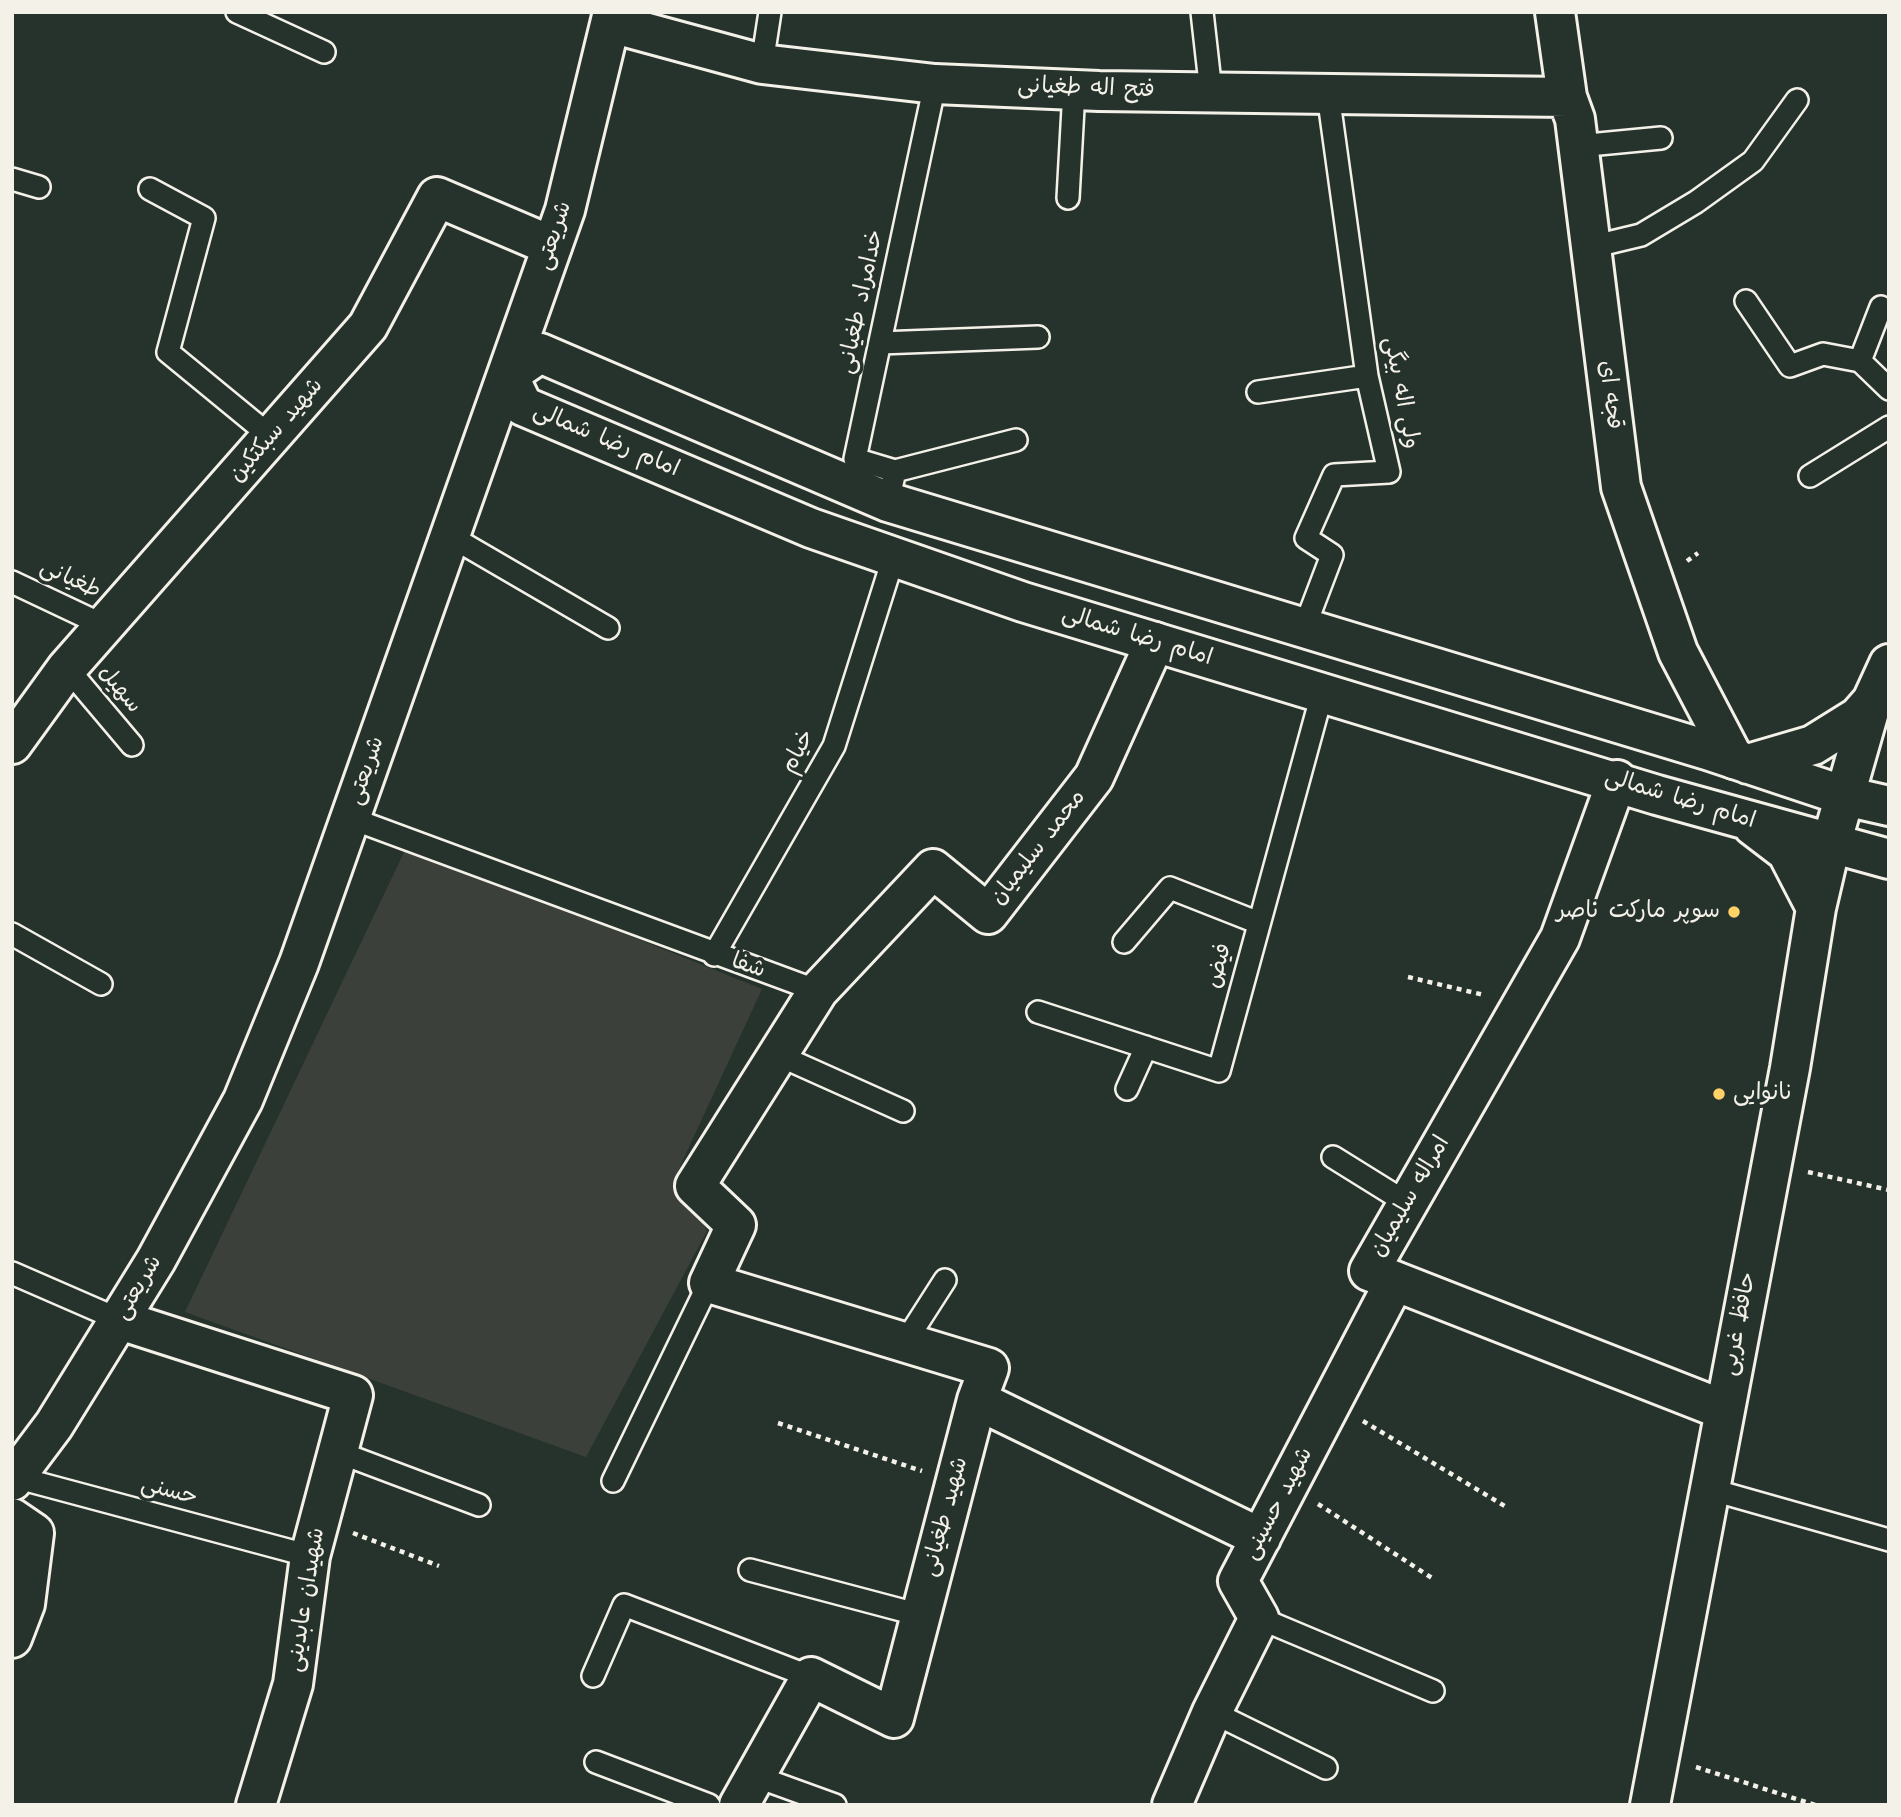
<!DOCTYPE html>
<meta charset="utf-8">
<style>
body{margin:0}
#map{position:relative;width:1901px;height:1817px;overflow:hidden;background:#26332d;font-family:"Architects Daughter",sans-serif}
canvas{display:block}
.frame{position:absolute;inset:0;border:14px solid #f4f1e8;pointer-events:none}
</style>
<div id="map">
<canvas width="1901" height="1817"></canvas>
<div class="frame"></div>
</div>
<script>
const c = document.querySelector('canvas').getContext('2d');
c.lineJoin = 'round';
function paint(path, color) { c.fillStyle = color; c.fill(path, 'evenodd'); }
const shape = rows => new Path2D(rows.map(r => 'M' + r).join(''));
function trace(path, color, width, dash) { c.strokeStyle = color; c.lineWidth = width; c.lineCap = dash ? 'butt' : 'round'; c.setLineDash(dash || []); c.stroke(path); }
function write(font, color, halo, rows, align = 'center') {
  c.font = font + ' "Architects Daughter","Playpen Sans Arabic",sans-serif'; c.lineWidth = 7; c.setLineDash([]); c.textBaseline = 'middle'; c.strokeStyle = halo; c.fillStyle = color; for (const [text, x, y, turn = 0] of rows) {
    c.save(); c.translate(x, y); c.rotate((+turn || 0) * Math.PI / 180); c.textAlign = isNaN(turn) ? turn : align; if (halo) c.strokeText(text, 0, 0); c.fillText(text, 0, 0); c.restore();
  }
}
paint(shape([
 [407,846,762,989,676,1175,707,1231,586,1457,185,1312]
]), '#3b413a');
const lane = shape([
 [237,12,324,52],
 [1202,12,1211,92],
 [762,64,770,12],
 [1578,146,1661,138],
 [12,179,39,187],
 [150,189,204,218,168,352,269,435],
 [1068,198,1074,90],
 [1591,247,1641,235,1696,202,1753,161,1797,100],
 [1746,301,1790,366,1823,354,1860,361,1889,389],
 [880,343,1038,337],
 [1860,361,1881,307],
 [1258,392,1367,376],
 [895,471,1016,440],
 [1810,476,1889,427],
 [888,502,895,471,855,459,935,84],
 [450,536,608,628],
 [12,582,105,626],
 [1305,626,1332,555,1306,538,1334,475,1389,472,1367,376,1328,94],
 [67,668,132,745],
 [350,818,818,991],
 [12,934,101,984],
 [1124,942,1170,888,1259,923],
 [714,955,834,746,894,556],
 [1038,1012,1219,1071,1322,694],
 [778,1055,903,1111],
 [1127,1089,1146,1047],
 [1333,1157,1407,1203],
 [12,1273,120,1320],
 [904,1344,945,1280],
 [338,1452,479,1505],
 [15,1477,310,1556],
 [613,1481,709,1283],
 [1709,1489,1889,1540],
 [750,1570,920,1615],
 [1259,1618,1433,1691],
 [593,1676,624,1605,811,1677],
 [1212,1712,1326,1768],
 [596,1762,709,1805],
 [755,1776,835,1805]
]);
const street = shape([
 [1555,12,1567,97,1575,119,1621,487,1678,652,1734,759],
 [611,23,762,64,935,84,1099,91,1567,97],
 [12,744,67,668,368,326,437,197,552,246],
 [1617,780,1560,938,1369,1271,1724,1410],
 [120,1320,353,1395,310,1556,293,1684,256,1805],
 [977,1400,1261,1538],
 [12,1518,34,1533,25,1604,12,1638],
 [739,1805,811,1677,894,1718,977,1400,989,1368,709,1283,736,1225,695,1186,818,991,933,869,988,914,1094,777,1155,642],
 [1172,1805,1212,1712,1259,1618,1238,1581,1395,1281]
]);
const secondary = shape([
 [1748,764,1813,745,1858,717,1872,701],
 [1889,806,1845,796,1707,750,888,502,540,353,508,375,523,406,811,528,1023,602,1657,795,1889,859],
 [1753,826,1787,852,1816,908],
 [12,1481,54,1425,156,1260,243,1100,299,963,565,210,613,12],
 [1650,1805,1790,1068,1816,908,1831,844,1872,701,1889,664]
]);
trace(lane, '#f4f1e8', 26);
trace(street, '#f4f1e8', 44);
trace(secondary, '#f4f1e8', 44);
trace(shape([
 [1687,561,1698,553],
 [1408,977,1484,995],
 [1808,1172,1889,1190],
 [1363,1421,1508,1508],
 [778,1423,922,1471],
 [1318,1504,1432,1578],
 [353,1533,439,1566],
 [1696,1767,1815,1805]
]), '#f4f1e8', 4.5, [5, 5]);
trace(lane, '#26332d', 21);
trace(street, '#26332d', 38);
trace(secondary, '#26332d', 38);
for (const [x, y, r, color] of [
 [1734,912,7,"#ffd166"],
 [1719,1094,7,"#ffd166"]
]) { const dot = new Path2D(); dot.arc(x, y, r, 0, 2 * Math.PI); c.fillStyle = color; c.fill(dot); trace(dot, '#26332d', 2.5); }
write('23px', '#f4f1e8', '#26332d', [
 ["فتح اله طغیانی",1086,89,2],
 ["شریعتی",555,236,-72],
 ["خدامراد طغیانی",862,302,-78],
 ["ولی اله بیگی",1400,393,79],
 ["قجه ای",1609,395,83],
 ["شهید سبکتکین",277,431,-49],
 ["امام رضا شمالی",606,441,23],
 ["طغیانی",70,580,25],
 ["امام رضا شمالی",1137,637,17],
 ["سهیل",119,690,50],
 ["خیام",799,752,-62],
 ["شریعتی",367,771,-71],
 ["امام رضا شمالی",1680,800,17],
 ["محمد سلیمیان",1039,848,-52],
 ["فیض",1220,966,-75],
 ["شفا",748,967,19],
 ["امراله سلیمیان",1411,1197,-60],
 ["شریعتی",139,1288,-59],
 ["حافظ غربی",1740,1324,-79],
 ["حسنی",169,1492,15],
 ["شهید حسینی",1279,1504,-62],
 ["شهید طغیانی",946,1517,-75],
 ["شهیدان عابدینی",307,1600,-81]
]);
write('23px', '#f4f1e8', '#26332d', [
 ["سوپر مارکت ناصر",1720,912],
 ["نانوایی",1733,1094,"left"]
], 'right');
</script>
